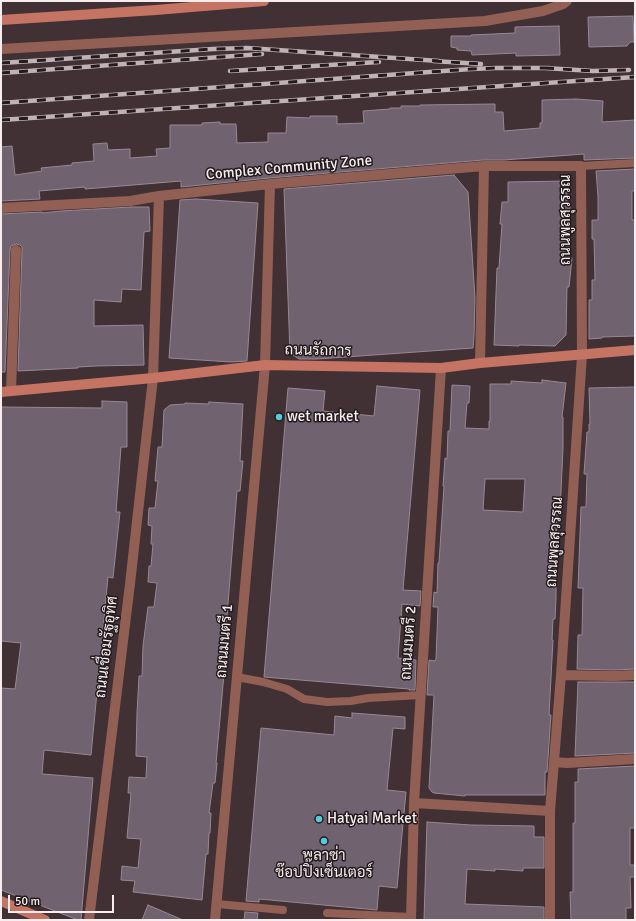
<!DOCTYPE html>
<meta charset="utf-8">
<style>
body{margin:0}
#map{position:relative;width:636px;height:921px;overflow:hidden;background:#413034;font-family:Signika,sans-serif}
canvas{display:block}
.frame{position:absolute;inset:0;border:2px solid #f7ecee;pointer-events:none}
.scale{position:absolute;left:8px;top:895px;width:106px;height:18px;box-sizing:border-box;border:2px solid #f7ecee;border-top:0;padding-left:5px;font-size:12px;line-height:14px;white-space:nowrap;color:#f7ecee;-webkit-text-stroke:3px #221a1c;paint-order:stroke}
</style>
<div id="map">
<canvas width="636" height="921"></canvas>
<div class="frame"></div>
<div class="scale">50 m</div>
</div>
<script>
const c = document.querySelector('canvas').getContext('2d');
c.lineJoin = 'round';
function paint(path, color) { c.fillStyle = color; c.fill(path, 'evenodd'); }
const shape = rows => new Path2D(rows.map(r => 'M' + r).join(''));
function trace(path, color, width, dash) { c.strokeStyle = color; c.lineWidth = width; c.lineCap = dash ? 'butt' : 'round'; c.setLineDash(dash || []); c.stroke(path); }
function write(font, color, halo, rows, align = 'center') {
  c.font = font + ' Signika,Sarabun,sans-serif'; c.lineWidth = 3; c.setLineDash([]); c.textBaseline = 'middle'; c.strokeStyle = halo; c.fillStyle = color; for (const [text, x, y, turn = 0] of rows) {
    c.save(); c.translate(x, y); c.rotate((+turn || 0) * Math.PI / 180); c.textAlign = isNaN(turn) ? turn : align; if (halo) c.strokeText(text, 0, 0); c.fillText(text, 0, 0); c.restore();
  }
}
const building = shape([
 [633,16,634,42,630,42,627,46,589,47,588,17,633,16],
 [559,26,560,55,516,56,516,53,472,55,471,51,457,50,457,48,451,47,451,36,471,36,471,35,515,33,515,27,559,26],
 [576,99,603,101,602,122,635,120,635,158,584,160,584,154,504,160,483,160,269,178,181,187,181,181,85,189,85,187,39,191,40,199,1,201,1,147,12,146,15,175,42,171,41,168,72,165,72,163,94,161,93,144,107,143,108,150,130,149,130,158,157,156,156,149,170,148,170,125,202,125,202,123,220,122,220,124,236,124,237,143,268,142,268,133,286,133,287,117,310,118,310,116,337,116,337,124,364,123,363,111,390,109,390,108,401,108,401,106,420,106,420,105,495,104,495,112,503,112,504,131,540,128,540,123,542,123,542,100,576,99],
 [635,169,635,191,632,191,632,220,635,220,635,336,602,337,602,338,589,339,589,300,592,300,592,280,595,280,594,239,592,239,592,220,598,220,598,196,596,171,635,169],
 [454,175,468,192,475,298,474,336,473,348,317,359,299,359,290,353,284,189,454,175],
 [567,181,567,205,570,205,569,225,569,258,572,258,569,287,567,287,566,335,555,346,519,345,519,346,494,345,497,268,499,268,502,224,500,224,502,202,508,202,508,182,567,181],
 [196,199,258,203,247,361,231,362,169,358,180,200,196,199],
 [131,207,149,207,150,231,144,232,141,290,122,289,121,302,94,300,94,326,143,325,144,365,96,366,78,367,78,368,18,371,22,250,22,247,20,245,16,244,11,246,10,250,5,372,1,372,1,214,42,212,42,213,61,211,131,207],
 [542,380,566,383,562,417,563,417,563,448,560,513,557,513,556,545,557,545,555,576,556,576,556,599,555,619,553,619,552,640,553,640,549,715,551,715,547,772,545,772,545,795,465,795,465,796,434,793,432,792,429,788,434,695,427,695,429,660,435,661,436,659,438,607,433,607,434,592,437,593,438,563,439,563,444,486,443,486,445,458,447,459,448,431,450,431,452,385,470,386,469,403,467,403,465,428,489,429,489,421,490,421,490,384,511,384,511,381,542,383,542,380],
 [485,479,525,479,523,512,483,510,485,479],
 [377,386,420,390,403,590,421,591,420,606,402,604,398,658,416,660,415,690,409,690,409,689,264,677,288,388,325,391,323,411,374,416,377,386],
 [635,387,635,669,614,670,577,669,578,635,582,635,583,588,578,588,581,507,586,507,587,474,584,474,587,432,589,432,589,424,590,424,589,388,635,387],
 [102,401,127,402,127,447,121,447,116,512,120,512,113,578,108,577,91,755,44,750,42,774,93,778,81,920,78,920,1,890,1,688,15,689,21,643,1,641,1,407,102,408,102,401],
 [209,402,243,404,240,461,243,461,240,491,237,491,225,641,225,652,226,652,216,763,217,763,215,783,213,783,209,813,211,813,210,833,209,833,208,854,206,854,202,900,133,892,135,881,121,880,122,866,138,868,141,839,127,838,131,793,128,793,129,777,146,778,147,757,136,756,137,713,139,676,142,676,143,646,148,607,154,607,157,583,148,582,149,566,151,566,153,544,151,544,152,526,148,525,149,508,155,508,158,481,155,481,158,447,162,447,164,410,170,405,185,404,185,403,209,404,209,402],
 [578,682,635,682,635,753,575,756,578,682],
 [352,713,405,717,405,729,393,728,387,790,406,792,397,888,379,886,377,910,259,899,259,902,246,901,261,728,334,735,335,716,352,718,352,713],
 [635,766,635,828,630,828,630,865,635,865,635,877,630,877,631,908,626,908,626,920,571,920,570,892,573,892,573,823,575,823,575,782,578,782,578,769,635,766],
 [427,822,471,825,534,826,534,837,544,837,544,868,523,868,523,871,495,869,495,871,467,869,465,904,544,907,544,920,424,920,427,822],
 [148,905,183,920,142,920,148,905],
 [245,912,258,913,257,920,244,920,245,912]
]);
paint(building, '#70626e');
trace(building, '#978894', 1);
trace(shape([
 [581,166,635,163],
 [237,677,263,682,287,689,304,699,327,702,351,701,368,698,421,695],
 [217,904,283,910],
 [327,913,411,917]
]), '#925f54', 8);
trace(shape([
 [1,49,485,21,543,11,563,4,567,1],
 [1,208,130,201,159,196,270,184,484,166,581,166,582,355,561,675,550,811,550,920],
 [480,363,484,166],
 [11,391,16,250],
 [561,675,614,676,635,675],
 [554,762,567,763,635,759],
 [414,803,550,811],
 [89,920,130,584,153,378,159,196],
 [215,920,265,365,270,184],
 [411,920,414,803,441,368]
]), '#925f54', 10);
trace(shape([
 [1,20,156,10,264,1],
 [1,392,153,378,265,365,441,368,480,363,635,350],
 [1,901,45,920]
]), '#c57464', 10);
const rail = shape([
 [433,61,481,64],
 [1,63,213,49,247,48,277,50,439,61],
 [545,68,593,71,629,70],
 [230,71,379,62],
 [1,73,262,54],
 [1,103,471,69,496,68,549,68],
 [1,120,635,77]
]);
trace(rail, '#c0b3b5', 4.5);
trace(rail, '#221a1c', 3, [9]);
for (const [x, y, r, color] of [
 [279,417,4,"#53cbdb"],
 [319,819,4,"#53cbdb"],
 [324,841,4,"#53cbdb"]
]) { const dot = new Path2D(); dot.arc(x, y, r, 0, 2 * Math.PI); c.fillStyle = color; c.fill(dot); trace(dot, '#221a1c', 1.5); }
write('15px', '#f7ecee', '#221a1c', [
 ["Complex Community Zone",289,168,-5],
 ["ถนนพูลสุวรรณ",566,220,-90],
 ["ถนนรัถการ",318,351,1],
 ["ถนนพูลสุวรรณ",555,542,-86],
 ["ถนนมนตรี 1",225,641,-85],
 ["ถนนมนตรี 2",409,643,-86],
 ["ถนนเชื่อมรัฐอุทิศ",107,647,-83]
]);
write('15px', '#f7ecee', '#221a1c', [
 ["wet market",287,417],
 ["Hatyai Market",327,819],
 ["พลาซ่า",324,856,"center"],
 ["ช๊อปปิ๊งเซ็นเตอร์",324,873,"center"]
], 'left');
</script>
